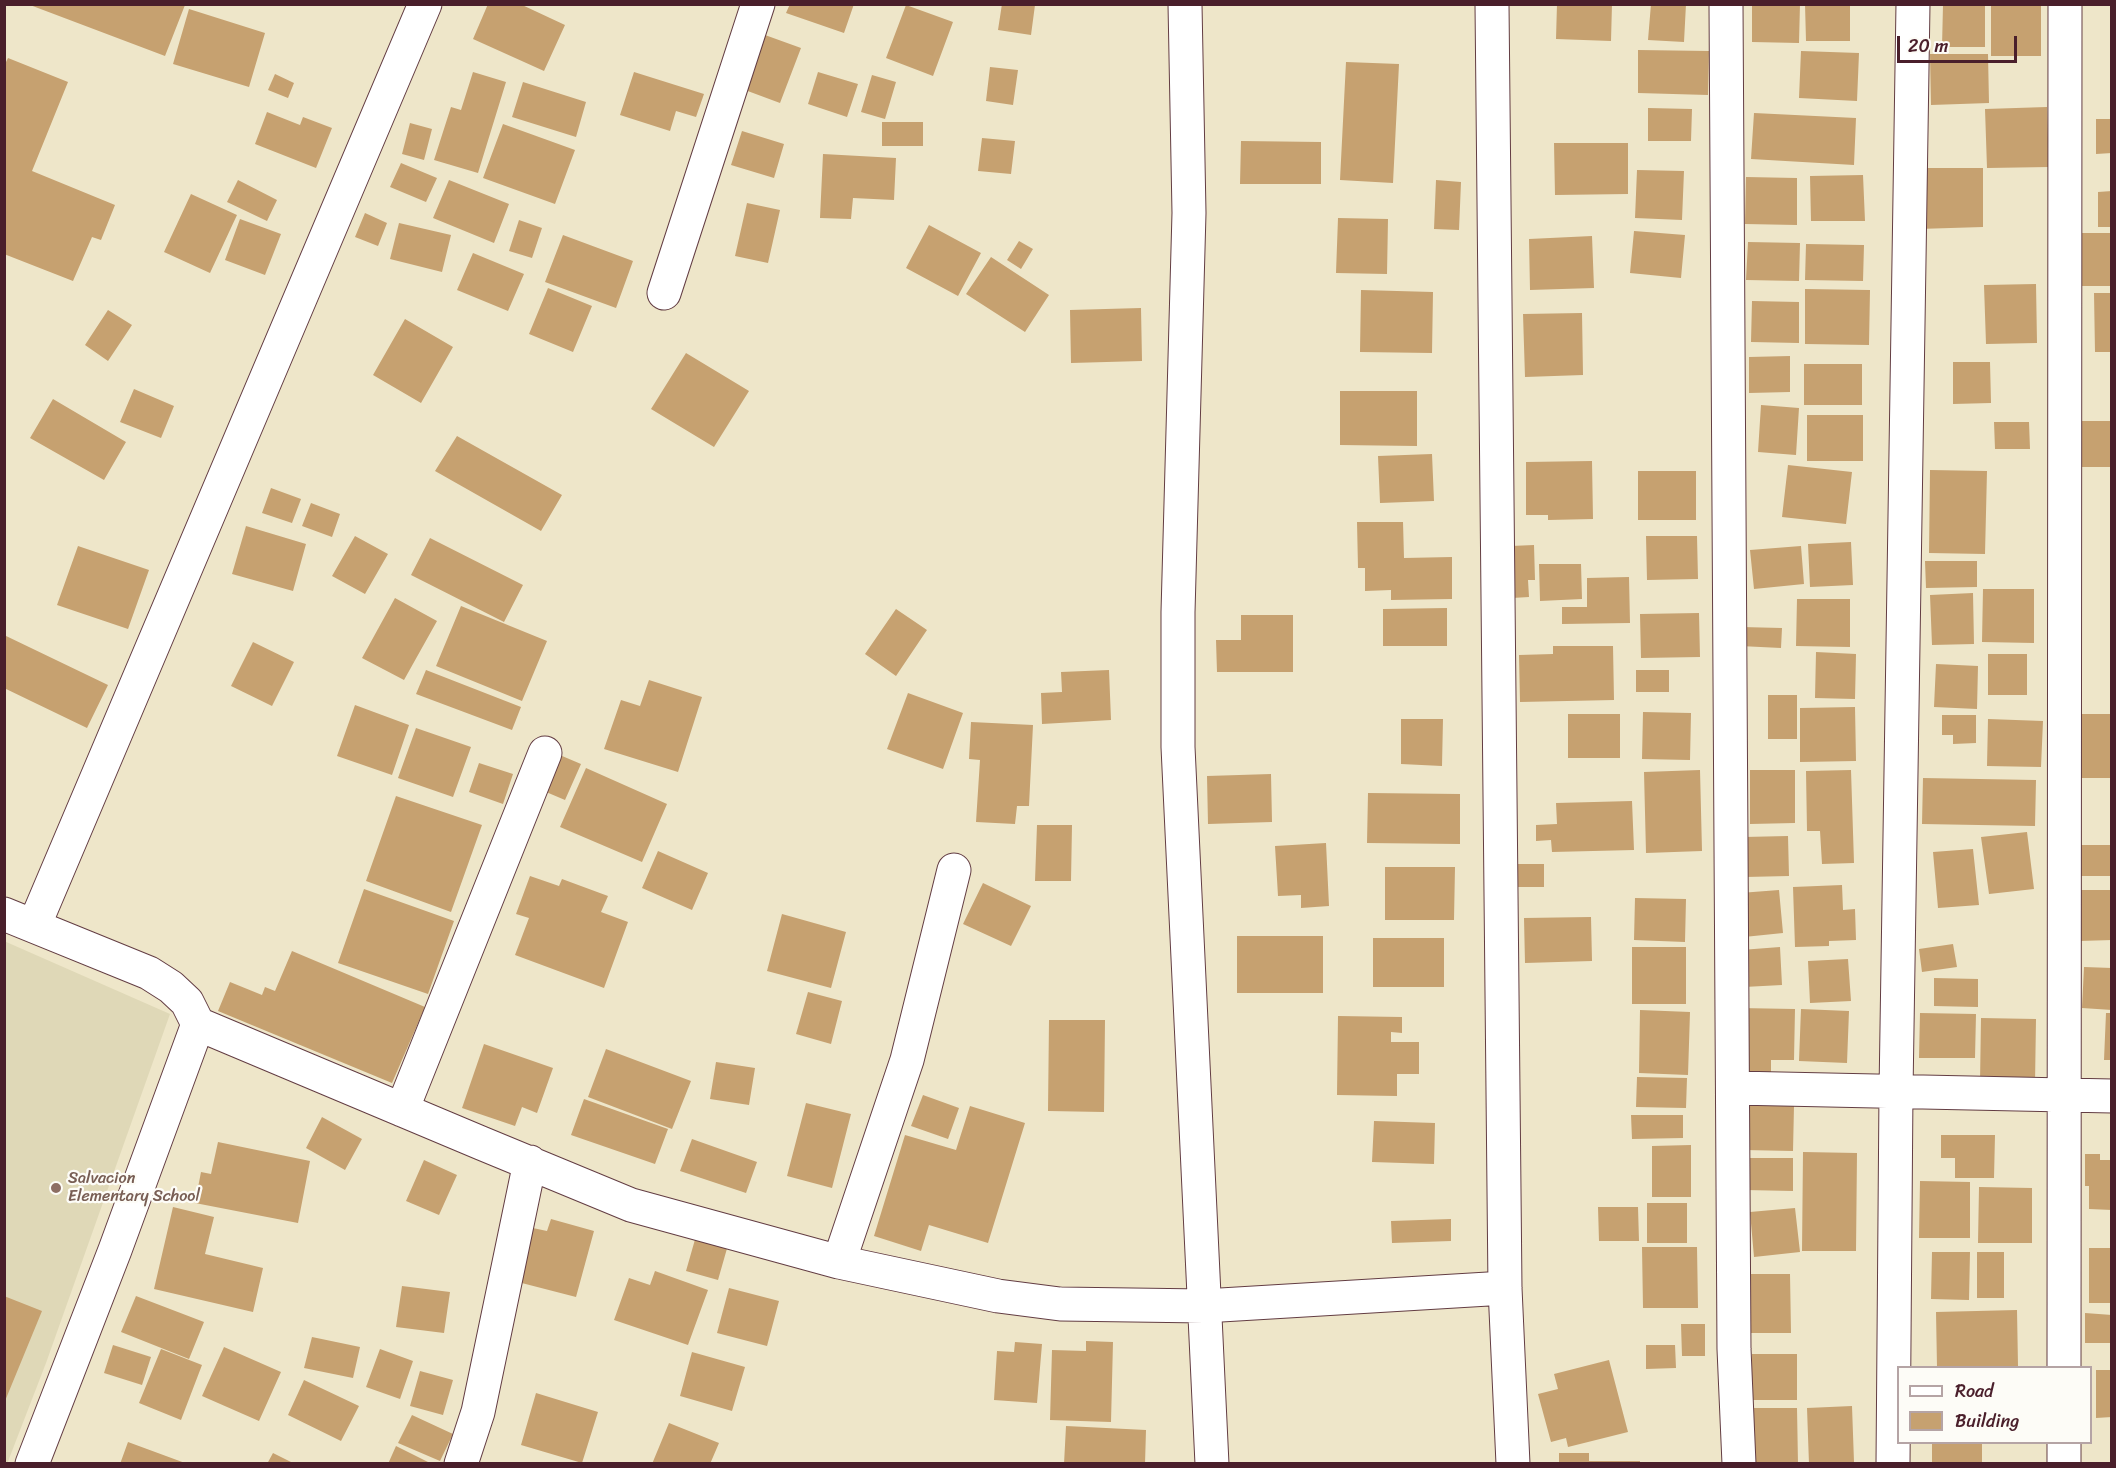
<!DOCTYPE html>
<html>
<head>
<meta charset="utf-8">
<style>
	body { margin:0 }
	#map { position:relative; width:2116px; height:1468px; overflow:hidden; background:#eee6c9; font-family:Sriracha,sans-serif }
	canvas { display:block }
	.frame { position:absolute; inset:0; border:6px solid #4a1f2b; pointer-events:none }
	.legend { position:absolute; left:1897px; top:1366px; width:195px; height:78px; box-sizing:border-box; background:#fdfcf7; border:2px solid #b5a4a5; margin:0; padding:8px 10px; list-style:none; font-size:18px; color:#4a1f2b }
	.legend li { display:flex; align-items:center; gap:12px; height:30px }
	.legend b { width:30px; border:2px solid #b5a4a5 }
	.scale { position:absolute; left:1897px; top:36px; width:120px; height:27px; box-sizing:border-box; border:3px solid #4a1f2b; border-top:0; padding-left:8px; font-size:18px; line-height:21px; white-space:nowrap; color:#4a1f2b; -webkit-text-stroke:4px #fdfcf7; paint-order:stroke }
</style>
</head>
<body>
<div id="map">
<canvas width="2116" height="1468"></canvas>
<div class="frame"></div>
<ul class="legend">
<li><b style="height:8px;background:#fff"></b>Road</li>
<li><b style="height:16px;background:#c6a170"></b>Building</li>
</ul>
<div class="scale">20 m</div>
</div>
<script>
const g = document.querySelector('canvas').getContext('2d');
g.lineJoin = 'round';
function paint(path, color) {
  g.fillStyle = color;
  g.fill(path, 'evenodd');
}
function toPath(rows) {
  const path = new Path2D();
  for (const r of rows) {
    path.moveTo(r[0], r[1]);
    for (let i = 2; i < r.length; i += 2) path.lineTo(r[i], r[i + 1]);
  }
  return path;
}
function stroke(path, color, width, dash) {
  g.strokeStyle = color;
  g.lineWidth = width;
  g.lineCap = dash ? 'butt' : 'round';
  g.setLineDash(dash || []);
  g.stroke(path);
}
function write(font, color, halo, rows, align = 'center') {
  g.font = font + ' Sriracha,sans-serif';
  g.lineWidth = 4.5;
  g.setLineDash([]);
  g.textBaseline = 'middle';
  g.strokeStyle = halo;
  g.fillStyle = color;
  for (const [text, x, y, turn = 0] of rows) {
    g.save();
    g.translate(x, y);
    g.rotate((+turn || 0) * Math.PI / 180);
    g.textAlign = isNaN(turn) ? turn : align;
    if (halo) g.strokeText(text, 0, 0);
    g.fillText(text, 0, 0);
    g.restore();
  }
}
paint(toPath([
	[4,941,170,1014,46,1363,7,1464,4,1463]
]), '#dfd8b7');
paint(toPath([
	[488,4,520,4,565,25,544,71,473,39],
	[790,4,854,4,844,33,786,13],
	[1002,4,1035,5,1031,35,998,30],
	[1557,4,1612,4,1611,41,1556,39],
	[1651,4,1686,4,1684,42,1648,40],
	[1752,4,1800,4,1799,43,1752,42],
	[1805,4,1850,4,1850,41,1806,41],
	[1991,4,2041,4,2041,56,1991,56],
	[30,5,185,5,165,56],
	[906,5,953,22,933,76,886,58],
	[1943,5,1985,5,1985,47,1942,47],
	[189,9,265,33,249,87,173,64],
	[765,35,801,48,780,103,745,90],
	[1638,50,1709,51,1708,95,1638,93],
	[1801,51,1859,53,1857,101,1799,98],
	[1930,54,1988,54,1989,103,1931,105],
	[8,58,68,82,32,171,115,205,101,240,92,237,73,281,4,254,4,66],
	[1346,62,1399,64,1393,183,1340,180],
	[990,67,1018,70,1013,105,986,101],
	[473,72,506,82,478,173,434,160,451,107,461,110],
	[634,72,704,94,696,117,676,111,670,131,620,115],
	[818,72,858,84,847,117,808,104],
	[275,74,294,83,288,98,268,90],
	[872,75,896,82,885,119,861,112],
	[523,82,586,102,576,137,512,117],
	[2047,107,2049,167,1987,168,1985,109],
	[1648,108,1692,109,1691,141,1648,141],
	[267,112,300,125,303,117,332,128,316,168,255,144],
	[1754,113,1856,118,1854,165,1751,159],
	[2096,119,2112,119,2112,153,2096,154],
	[882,122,923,122,923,146,882,146],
	[410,123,432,129,424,160,402,154],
	[503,124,575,150,555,204,483,178],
	[742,131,784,144,774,178,731,165],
	[982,138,1015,141,1011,174,978,171],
	[1241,141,1321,142,1321,184,1240,184],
	[1554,143,1628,143,1628,194,1555,195],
	[823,154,896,158,894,200,853,198,851,219,820,218],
	[401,163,437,178,426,202,390,187],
	[1924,168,1983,168,1983,227,1918,229],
	[1637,170,1684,171,1682,220,1635,218],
	[1863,175,1865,221,1811,221,1810,176],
	[1746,177,1797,178,1797,225,1745,224],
	[238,180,277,200,267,221,227,202],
	[449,180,509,204,494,243,433,218],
	[1436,180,1461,182,1459,230,1434,229],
	[2112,191,2112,227,2098,227,2098,192],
	[191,194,237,215,210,273,164,252],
	[747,203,780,210,768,263,735,256],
	[365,213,387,223,378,246,355,237],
	[1338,218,1388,219,1387,274,1336,273],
	[240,219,281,234,265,275,225,260],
	[519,220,542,228,532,258,509,251],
	[399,223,451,235,442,272,390,259],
	[929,225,981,253,958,296,906,268],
	[1634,231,1685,235,1681,278,1630,273],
	[2081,233,2112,233,2112,286,2081,286],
	[563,235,633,261,616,308,545,282],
	[1592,236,1594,288,1530,290,1529,239],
	[1019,241,1033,249,1021,269,1007,260],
	[1748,242,1800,243,1799,281,1746,280],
	[1806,244,1864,245,1863,281,1805,280],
	[473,253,524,274,508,311,457,290],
	[991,257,1049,295,1025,332,966,294],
	[2036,284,2037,343,1986,344,1984,285],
	[548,288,592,306,573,352,529,334],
	[1805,289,1870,290,1869,345,1805,344],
	[1361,290,1433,292,1432,353,1360,352],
	[2094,293,2112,293,2112,352,2095,352],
	[1752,301,1799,302,1799,343,1751,342],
	[1141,308,1142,361,1071,363,1070,310],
	[108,310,132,325,108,361,85,345],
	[1582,313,1583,375,1525,377,1523,314],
	[405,319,453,347,421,403,373,375],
	[686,353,749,391,714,447,651,409],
	[1790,356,1790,392,1749,393,1749,357],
	[1953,362,1990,362,1991,403,1953,404],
	[1804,364,1862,364,1862,405,1804,405],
	[134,389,174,406,161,438,120,422],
	[1340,391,1417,391,1417,446,1340,445],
	[53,399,126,442,104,480,30,438],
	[1761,405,1799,408,1796,455,1758,452],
	[1807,415,1863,415,1863,461,1807,461],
	[2081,421,2112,421,2112,467,2081,467],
	[1994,422,2029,422,2030,449,1995,449],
	[457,436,562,495,541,531,435,471],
	[1432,454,1434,501,1380,503,1378,456],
	[1592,461,1593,519,1548,520,1548,515,1526,515,1526,462],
	[1788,465,1852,472,1846,524,1782,517],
	[1930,470,1987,471,1985,554,1929,553],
	[1638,471,1696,471,1696,520,1638,520],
	[271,488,301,499,292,523,262,513],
	[311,503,340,514,332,537,302,526],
	[1357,522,1403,522,1404,558,1452,557,1452,599,1391,600,1391,590,1365,591,1365,568,1358,568],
	[246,526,306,544,293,591,232,574],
	[355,536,388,554,365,594,332,576],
	[1646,536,1697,536,1698,579,1647,580],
	[430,538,523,585,504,622,411,575],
	[1851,542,1853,585,1810,587,1808,544],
	[1534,545,1535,580,1528,580,1529,597,1512,598,1511,546],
	[78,546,149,570,128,629,57,605],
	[1801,546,1804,584,1754,589,1750,550],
	[1925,561,1977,561,1977,587,1926,588],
	[1539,564,1581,564,1582,599,1540,601],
	[1629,577,1630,623,1562,624,1562,607,1587,607,1587,578],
	[1983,589,2034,589,2034,643,1982,642],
	[1973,593,1974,644,1932,645,1930,595],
	[395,598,437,621,404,680,362,658],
	[1797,599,1850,599,1850,647,1796,646],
	[461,606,547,641,522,701,436,666],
	[1447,608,1447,646,1383,646,1383,609],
	[896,609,927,630,896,676,865,654],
	[1699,613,1700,657,1641,658,1640,614],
	[1241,615,1293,615,1293,672,1217,672,1216,640,1241,640],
	[1741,627,1782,628,1781,648,1740,646],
	[4,635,108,685,87,728,4,688],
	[253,642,294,662,272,706,231,686],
	[1553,646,1613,646,1614,700,1520,702,1519,655,1553,654],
	[1816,652,1856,654,1855,699,1815,698],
	[1988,654,2027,654,2027,695,1988,695],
	[1936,664,1978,666,1977,709,1934,707],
	[426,670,521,707,512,730,416,694],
	[1109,670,1111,720,1042,724,1041,693,1062,692,1061,672],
	[1636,670,1669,670,1669,692,1636,692],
	[649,680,702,697,678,772,604,749,621,700,640,706],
	[908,693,963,713,943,769,887,749],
	[1768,695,1797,695,1797,739,1768,739],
	[355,705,409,725,392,775,337,756],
	[1855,707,1856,761,1800,762,1800,708],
	[1643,712,1691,713,1690,760,1642,759],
	[1568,714,1620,714,1620,758,1568,758],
	[2080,714,2112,714,2112,778,2080,778],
	[1942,715,1976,715,1976,743,1953,744,1953,735,1942,735],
	[1401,719,1443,719,1442,766,1401,764],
	[1988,719,2043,721,2041,767,1987,766],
	[971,722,1033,725,1029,806,1017,806,1015,824,976,822,980,760,969,759],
	[416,728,471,747,453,797,398,778],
	[555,753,581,764,565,800,539,789],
	[479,763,513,774,503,804,469,792],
	[586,768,667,804,642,862,560,827],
	[1700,770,1702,851,1646,853,1644,772],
	[1750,770,1795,770,1795,823,1750,824],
	[1851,770,1854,863,1822,864,1820,831,1807,831,1806,771],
	[1271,774,1272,822,1208,824,1207,776],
	[1923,778,2036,780,2035,826,1922,824],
	[1368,793,1460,794,1460,844,1367,843],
	[396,796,482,825,451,912,366,881],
	[1632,801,1634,850,1552,852,1551,840,1536,841,1536,825,1557,824,1556,803],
	[1037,825,1072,825,1071,881,1035,881],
	[2027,832,2034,889,1989,894,1981,837],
	[1788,836,1789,876,1745,877,1744,837],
	[1326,843,1329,906,1301,908,1301,895,1278,896,1275,846],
	[2081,845,2112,845,2112,876,2081,876],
	[1973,849,1979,905,1938,908,1933,852],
	[658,851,708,873,692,910,642,888],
	[1513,864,1544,864,1544,887,1514,887],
	[1385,867,1455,867,1454,920,1385,920],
	[530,876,559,886,562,879,608,896,601,912,628,922,604,988,515,955,529,918,516,914],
	[983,883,1031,906,1011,946,963,924],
	[1842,885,1843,910,1855,909,1856,940,1829,941,1829,946,1795,947,1793,887],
	[364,889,454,921,428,994,338,963],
	[1779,890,1783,933,1744,937,1740,893],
	[2078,890,2112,890,2112,940,2079,941],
	[1635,898,1686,899,1685,942,1634,940],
	[782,914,846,932,831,988,767,971],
	[1591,917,1592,961,1525,963,1524,918],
	[1237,936,1323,936,1323,993,1237,993],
	[1373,938,1444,938,1444,987,1373,987],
	[1953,944,1957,967,1922,972,1919,949],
	[1632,947,1686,947,1686,1004,1632,1004],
	[1780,947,1782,985,1744,987,1741,950],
	[292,951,425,1007,392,1083,218,1011,230,982,262,995,265,987,275,991],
	[1848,959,1851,1001,1810,1003,1808,961],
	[2084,967,2112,968,2112,1010,2082,1008],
	[1934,978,1978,979,1978,1007,1934,1006],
	[808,992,842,1001,831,1044,796,1034],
	[1739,1008,1795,1009,1794,1060,1771,1060,1771,1079,1738,1078],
	[1801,1009,1849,1011,1847,1063,1799,1061],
	[1640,1010,1690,1012,1688,1075,1639,1073],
	[1920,1013,1976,1014,1975,1058,1919,1058],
	[2106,1013,2112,1013,2112,1060,2104,1060],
	[1338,1016,1402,1017,1402,1033,1391,1032,1391,1042,1419,1042,1419,1074,1397,1074,1397,1096,1337,1095],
	[1981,1018,2036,1019,2035,1084,1980,1083],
	[1049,1020,1105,1020,1104,1112,1048,1111],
	[484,1044,553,1068,537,1113,522,1107,515,1126,462,1108],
	[606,1049,691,1081,672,1129,588,1097],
	[716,1062,755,1068,749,1105,710,1099],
	[1637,1077,1687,1078,1686,1108,1636,1107],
	[923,1095,959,1108,948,1139,911,1126],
	[584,1099,668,1129,655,1164,571,1135],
	[806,1103,851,1114,832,1188,787,1176],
	[1745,1105,1794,1106,1793,1151,1744,1150],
	[970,1106,1025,1123,988,1243,929,1225,921,1251,874,1236,905,1135,956,1150],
	[1631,1115,1683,1115,1683,1138,1632,1139],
	[322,1117,362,1139,345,1170,306,1148],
	[1374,1121,1435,1123,1434,1164,1372,1162],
	[1941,1135,1995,1135,1994,1178,1955,1178,1955,1158,1941,1158],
	[692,1139,757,1162,746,1193,680,1171],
	[218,1142,310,1161,298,1223,195,1203,201,1172,211,1174],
	[1691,1145,1691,1197,1652,1197,1652,1146],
	[1803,1152,1857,1153,1856,1251,1802,1251],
	[2085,1154,2100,1154,2100,1160,2112,1160,2112,1210,2089,1209,2089,1186,2085,1186],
	[1746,1158,1793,1158,1793,1191,1745,1190],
	[424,1160,457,1175,439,1215,406,1201],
	[1920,1181,1970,1182,1970,1238,1919,1238],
	[1979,1187,2032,1188,2032,1243,1978,1243],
	[1647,1203,1687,1203,1687,1243,1647,1243],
	[173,1207,214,1217,205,1254,263,1268,253,1312,154,1289],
	[1598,1207,1638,1207,1639,1241,1599,1241],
	[1795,1208,1800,1252,1754,1257,1750,1212],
	[551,1219,594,1231,576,1297,514,1281,528,1227,547,1231],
	[1451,1219,1451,1241,1392,1243,1391,1221],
	[696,1236,728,1245,718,1280,686,1271],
	[1642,1247,1697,1247,1698,1308,1643,1308],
	[2089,1248,2112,1248,2112,1303,2089,1303],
	[1932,1252,1970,1252,1969,1300,1931,1299],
	[1977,1252,2004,1252,2004,1298,1977,1298],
	[655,1271,708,1290,688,1345,614,1320,629,1278,650,1285],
	[1746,1274,1790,1274,1791,1333,1747,1333],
	[402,1286,450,1292,444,1333,396,1327],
	[729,1288,779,1301,767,1346,717,1333],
	[4,1296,42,1311,5,1401,4,1401],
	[136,1296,204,1322,189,1359,121,1332],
	[2017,1310,2018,1366,1937,1367,1936,1312],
	[2085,1313,2112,1315,2112,1343,2085,1343],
	[1681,1324,1705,1324,1705,1356,1682,1356],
	[312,1337,360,1347,353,1378,304,1368],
	[1086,1341,1113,1342,1111,1422,1050,1420,1052,1350,1086,1351],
	[1015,1342,1042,1344,1037,1403,994,1400,997,1351,1014,1352],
	[113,1345,151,1357,142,1385,104,1373],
	[1646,1345,1675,1345,1676,1368,1646,1369],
	[224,1347,281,1372,259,1421,202,1396],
	[161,1349,202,1365,181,1420,139,1403],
	[380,1349,413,1361,400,1399,366,1387],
	[692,1352,745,1367,732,1411,680,1396],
	[1752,1354,1797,1354,1797,1400,1752,1400],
	[1609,1360,1628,1432,1568,1447,1566,1438,1551,1442,1538,1394,1558,1389,1554,1374],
	[2096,1370,2112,1370,2112,1417,2096,1418],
	[420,1371,453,1380,443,1415,410,1406],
	[304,1380,359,1406,341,1441,288,1415],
	[536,1393,598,1412,582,1463,521,1445],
	[1852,1406,1854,1462,1809,1464,1807,1408],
	[1749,1408,1797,1408,1798,1464,1750,1464],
	[412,1415,453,1434,440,1461,398,1443],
	[669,1423,719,1443,710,1464,652,1464],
	[1066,1426,1146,1430,1145,1464,1064,1464],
	[128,1442,185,1463,185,1464,120,1464],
	[1932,1442,1982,1442,1982,1463,1932,1463],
	[396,1446,432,1464,388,1464],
	[273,1453,295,1464,267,1464],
	[1559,1453,1589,1453,1589,1461,1640,1461,1640,1464,1559,1464]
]), '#c6a170');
const minor = toPath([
	[1185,4,1189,213,1178,612,1178,747,1212,1464],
	[1492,4,1505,1288,1513,1464],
	[1726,4,1734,1349,1739,1464],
	[664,293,758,4],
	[4,914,149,973,171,987,187,1002,198,1024,481,1143,631,1205,839,1262,998,1296,1060,1304,1204,1306,1505,1288],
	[34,926,425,4],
	[1734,1088,2112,1096],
	[402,1110,545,753],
	[839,1262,907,1060,954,870],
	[2064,1368,2065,4],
	[2064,1442,2064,1464],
	[32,1464,115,1250,198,1024],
	[461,1464,478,1412,530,1162],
	[1893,1464,1896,1091,1913,4]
]);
stroke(minor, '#633d43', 35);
stroke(minor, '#fff', 33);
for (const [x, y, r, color] of [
	[56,1188,6,"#8d6e63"]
]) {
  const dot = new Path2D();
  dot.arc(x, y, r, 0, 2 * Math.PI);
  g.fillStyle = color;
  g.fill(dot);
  stroke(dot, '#fdfcf7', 2);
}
write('16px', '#785e54', '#fdfcf7', [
	["Salvacion",68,1179],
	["Elementary School",68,1197]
], 'left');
</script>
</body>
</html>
